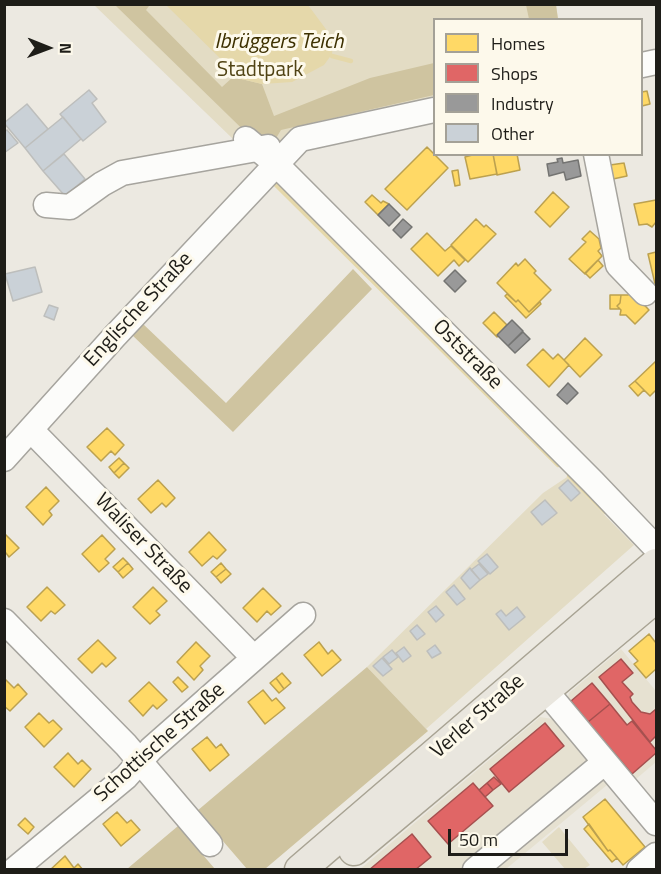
<!DOCTYPE html>
<html>
<head>
<meta charset="utf-8">
<style>
	body { margin:0 }
	#map { position:relative; width:661px; height:874px; overflow:hidden; background:#ece9e1; font-family:"Titillium Web",sans-serif }
	canvas { display:block }
	.frame { position:absolute; inset:0; border:6px solid #1e1d18; pointer-events:none }
	.legend { position:absolute; left:433px; top:18px; width:210px; height:138px; box-sizing:border-box; background:#fdf9eb; border:2px solid #a4a197; margin:0; padding:8px 10px; list-style:none; font-size:18px; color:#1e1d18 }
	.legend li { display:flex; align-items:center; gap:12px; height:30px }
	.legend b { width:30px; border:2px solid #a4a197 }
	.north { position:absolute; left:18px; top:18px; width:60px; height:60px; -webkit-text-stroke:4px #fdf9eb; paint-order:stroke; rotate:91deg; font-size:16px; font-weight:700; line-height:24px; text-align:center; color:#1e1d18 }
	.north::after { content:''; display:block; margin:auto; width:21px; height:27px; background:#1e1d18; clip-path:polygon(50% 0,100% 100%,50% 72%,0 100%) }
	.scale { position:absolute; left:448px; top:829px; width:120px; height:27px; box-sizing:border-box; border:3px solid #1e1d18; border-top:0; padding-left:8px; font-size:18px; line-height:21px; white-space:nowrap; color:#1e1d18; -webkit-text-stroke:4px #fdf9eb; paint-order:stroke }
</style>
</head>
<body>
<div id="map">
<canvas width="661" height="874"></canvas>
<div class="frame"></div>
<ul class="legend">
<li><b style="height:16px;background:#ffd966"></b>Homes</li>
<li><b style="height:16px;background:#e06666"></b>Shops</li>
<li><b style="height:16px;background:#999"></b>Industry</li>
<li><b style="height:16px;background:#cad1d7"></b>Other</li>
</ul>
<div class="north">N</div>
<div class="scale">50 m</div>
</div>
<script>
const g = document.querySelector('canvas').getContext('2d');
g.lineJoin = 'round';
function paint(path, color) {
  g.fillStyle = color;
  g.fill(path, 'evenodd');
}
function toPath(rows) {
  const path = new Path2D();
  for (const r of rows) {
    path.moveTo(r[0], r[1]);
    for (let i = 2; i < r.length; i += 2) path.lineTo(r[i], r[i + 1]);
  }
  return path;
}
function stroke(path, color, width, dash) {
  g.strokeStyle = color;
  g.lineWidth = width;
  g.lineCap = dash ? 'butt' : 'round';
  g.setLineDash(dash || []);
  g.stroke(path);
}
function write(font, color, halo, rows, align = 'center') {
  g.font = font + ' "Titillium Web",sans-serif';
  g.lineWidth = 6;
  g.setLineDash([]);
  g.textBaseline = 'middle';
  g.strokeStyle = halo;
  g.fillStyle = color;
  for (const [text, x, y, turn = 0] of rows) {
    g.save();
    g.translate(x, y);
    g.rotate((+turn || 0) * Math.PI / 180);
    g.textAlign = isNaN(turn) ? turn : align;
    if (halo) g.strokeText(text, 0, 0);
    g.fillText(text, 0, 0);
    g.restore();
  }
}
paint(toPath([
	[621,649,656,691,656,762,636,779,569,702,568,697,569,693],
	[540,717,553,719,607,785,506,869,359,870]
]), '#e6e1d1');
paint(toPath([
	[556,4,558,19,434,20,434,101,289,132,260,165,94,5],
	[567,477,634,545,426,729,367,667,543,493],
	[559,827,590,865,584,869,565,869,542,842]
]), '#e3dcc4');
paint(toPath([
	[115,5,147,5,149,6,146,10,222,87,233,77,262,84,274,116,370,78,434,63,434,95,281,130,267,153],
	[526,5,556,5,558,19,529,19],
	[353,269,372,289,233,432,131,334,142,323,226,403],
	[367,667,428,731,265,869,247,869,197,811],
	[178,826,215,869,127,869]
]), '#cfc4a0');
paint(toPath([
	[166,5,308,5,331,36,333,43,332,54,324,65,292,82,262,84,233,77,233,71]
]), '#e5d8aa');
const homes = toPath([
	[647,91,650,104,642,106,642,92,647,91],
	[427,147,448,168,407,210,385,189,427,147],
	[476,154,493,154,497,174,470,179,465,157,476,154],
	[493,154,517,154,520,170,497,175,493,154],
	[624,163,627,176,613,179,610,165,624,163],
	[458,170,460,185,455,186,452,171,458,170],
	[553,192,569,207,550,227,535,212,553,192],
	[372,195,381,203,383,201,389,204,378,215,365,202,372,195],
	[656,200,656,222,652,227,647,224,639,225,634,204,656,200],
	[476,219,484,227,486,225,496,234,468,262,451,245,476,219],
	[590,231,599,239,601,248,598,251,602,256,585,274,569,259,586,242,582,239,590,231],
	[427,233,445,251,451,246,465,260,459,266,454,260,438,276,411,249,427,233],
	[656,252,656,288,648,254,656,252],
	[525,259,536,271,534,273,551,290,529,312,518,300,516,302,497,283,516,263,518,266,525,259],
	[598,260,603,266,590,278,585,273,598,260],
	[632,292,649,310,635,324,626,315,620,315,621,310,617,306,620,303,621,295,628,295,632,292],
	[507,294,516,302,518,300,529,312,540,302,541,304,526,318,505,296,507,294],
	[610,295,621,295,620,303,617,306,620,309,610,309,610,295],
	[494,312,507,325,497,337,483,323,494,312],
	[585,338,602,355,580,377,564,360,585,338],
	[543,349,553,359,558,354,569,365,549,387,527,365,543,349],
	[656,361,656,390,650,396,635,381,656,361],
	[635,381,644,390,638,396,629,386,635,381],
	[107,428,124,445,115,455,111,451,101,461,87,447,107,428],
	[119,458,124,463,114,473,109,467,119,458],
	[124,463,129,468,119,478,114,473,124,463],
	[158,480,175,498,166,507,162,503,151,513,138,499,158,480],
	[46,487,59,501,49,511,52,515,43,525,26,507,46,487],
	[209,532,226,550,217,559,213,556,202,566,189,552,209,532],
	[4,533,19,548,9,557,6,553,4,554,4,533],
	[102,535,115,549,105,559,109,563,99,572,82,554,102,535],
	[123,558,128,563,118,572,113,567,123,558],
	[128,563,133,569,123,578,118,572,128,563],
	[221,563,226,569,216,577,211,572,221,563],
	[226,569,231,574,221,583,216,577,226,569],
	[47,587,65,605,55,614,51,611,41,621,27,607,47,587],
	[153,587,167,601,156,611,160,615,150,624,133,607,153,587],
	[263,588,281,606,271,615,267,611,257,622,243,608,263,588],
	[649,634,656,643,656,669,646,678,634,664,638,661,629,651,649,634],
	[98,640,116,658,106,667,102,663,92,673,78,659,98,640],
	[196,642,210,656,200,666,203,670,194,680,177,662,196,642],
	[319,642,328,654,332,650,341,660,322,676,304,655,319,642],
	[282,673,291,683,284,689,276,678,282,673],
	[178,677,188,687,182,692,173,682,178,677],
	[4,678,14,688,18,684,27,694,10,711,4,706,4,678],
	[276,678,284,689,279,693,270,683,276,678],
	[149,682,167,700,157,709,153,705,143,716,129,701,149,682],
	[263,690,272,701,276,698,285,708,265,724,248,702,263,690],
	[39,713,49,723,53,720,62,729,44,747,25,727,39,713],
	[207,737,216,748,221,744,229,755,210,771,192,749,207,737],
	[68,753,78,764,82,760,91,769,74,787,54,767,68,753],
	[605,799,645,847,623,865,610,850,608,851,583,817,605,799],
	[117,812,127,823,131,820,140,830,121,846,103,824,117,812],
	[25,818,34,827,28,834,18,825,25,818],
	[589,824,608,851,610,850,617,858,612,862,584,829,589,824],
	[65,856,74,868,78,864,83,870,50,870,65,856]
]);
paint(homes, '#ffd966');
stroke(homes, '#bca14f', 1.5);
const shops = toPath([
	[621,659,633,673,622,682,633,694,630,697,632,702,641,712,650,714,656,709,656,736,650,742,599,677,621,659],
	[592,683,610,704,588,722,571,701,592,683],
	[610,704,627,725,632,721,656,750,656,753,632,774,588,722,610,704],
	[545,723,564,746,509,792,490,769,545,723],
	[494,777,501,784,493,790,487,783,494,777],
	[473,783,493,806,448,844,428,821,473,783],
	[487,783,493,790,485,797,479,790,487,783],
	[412,834,431,857,415,870,369,870,412,834]
]);
paint(shops, '#e06666');
stroke(shops, '#a6504f', 1.5);
const industry = toPath([
	[562,158,563,163,578,160,581,176,566,180,564,172,549,176,547,164,558,162,557,159,562,158],
	[389,204,400,215,389,226,378,215,389,204],
	[403,219,412,227,401,238,393,230,403,219],
	[455,270,466,281,455,292,444,281,455,270],
	[512,320,523,331,508,346,497,335,512,320],
	[523,332,530,339,515,353,508,346,523,332],
	[568,383,578,393,567,404,557,395,568,383]
]);
paint(industry, '#999');
stroke(industry, '#747472', 1.5);
stroke(toPath([
	[332,56,351,61],
	[274,183,558,465],
	[569,476,605,512]
]), '#e5d8aa', 4.5);
const building = toPath([
	[89,90,97,99,92,103,106,122,83,141,60,114,89,90],
	[27,104,48,129,25,148,4,123,27,104],
	[63,117,81,139,43,171,25,148,63,117],
	[7,130,18,143,4,153,4,132,7,130],
	[64,154,85,179,65,196,43,171,64,154],
	[35,267,42,292,13,301,5,274,35,267],
	[49,305,58,308,54,320,44,316,49,305],
	[568,480,580,493,571,501,559,488,568,480],
	[545,500,557,513,542,525,531,512,545,500],
	[487,554,498,567,490,574,478,561,487,554],
	[479,564,488,574,480,580,471,570,479,564],
	[470,568,480,580,470,589,461,578,470,568],
	[454,585,465,599,457,605,446,592,454,585],
	[436,606,444,615,436,622,428,612,436,606],
	[517,607,525,617,509,630,496,614,501,610,506,616,517,607],
	[417,625,425,634,417,640,410,631,417,625],
	[435,645,441,653,432,658,427,651,435,645],
	[404,647,411,656,403,662,396,653,404,647],
	[392,650,398,657,389,664,383,657,392,650],
	[382,658,392,669,383,676,373,666,382,658]
]);
paint(building, '#cad1d7');
stroke(building, '#bdbebc', 1.5);
const minor = toPath([
	[642,65,656,62],
	[246,139,275,163,593,482,656,548],
	[596,154,618,265,645,293],
	[46,205,70,207,102,184,122,173,268,147],
	[31,430,254,658],
	[4,459,114,337,300,139,434,110],
	[4,621,126,745,210,844],
	[545,690,656,823],
	[14,870,126,777,151,749,303,615],
	[475,870,605,762],
	[639,870,656,855]
]);
const major = toPath([
	[354,850,656,597],
	[300,870,656,564]
]);
stroke(minor, '#a6a49e', 27);
stroke(major, '#a8a393', 33);
stroke(minor, '#fcfcfa', 24);
stroke(major, '#e9e6de', 30);
write('21px', '#504314', '#fdf9eb', [
	["Stadtpark",260,71]
]);
write('21px', '#1e1d18', '#fdf9eb', [
	["Englische Straße",139,310,-47],
	["Oststraße",467,355,45],
	["Waliser Straße",143,544,46],
	["Verler Straße",478,717,-41],
	["Schottische Straße",160,743,-42]
]);
write('italic 22px', '#3d3000', '#fdf9eb', [
	["Ibrüggers Teich",279,43]
]);
</script>
</body>
</html>
